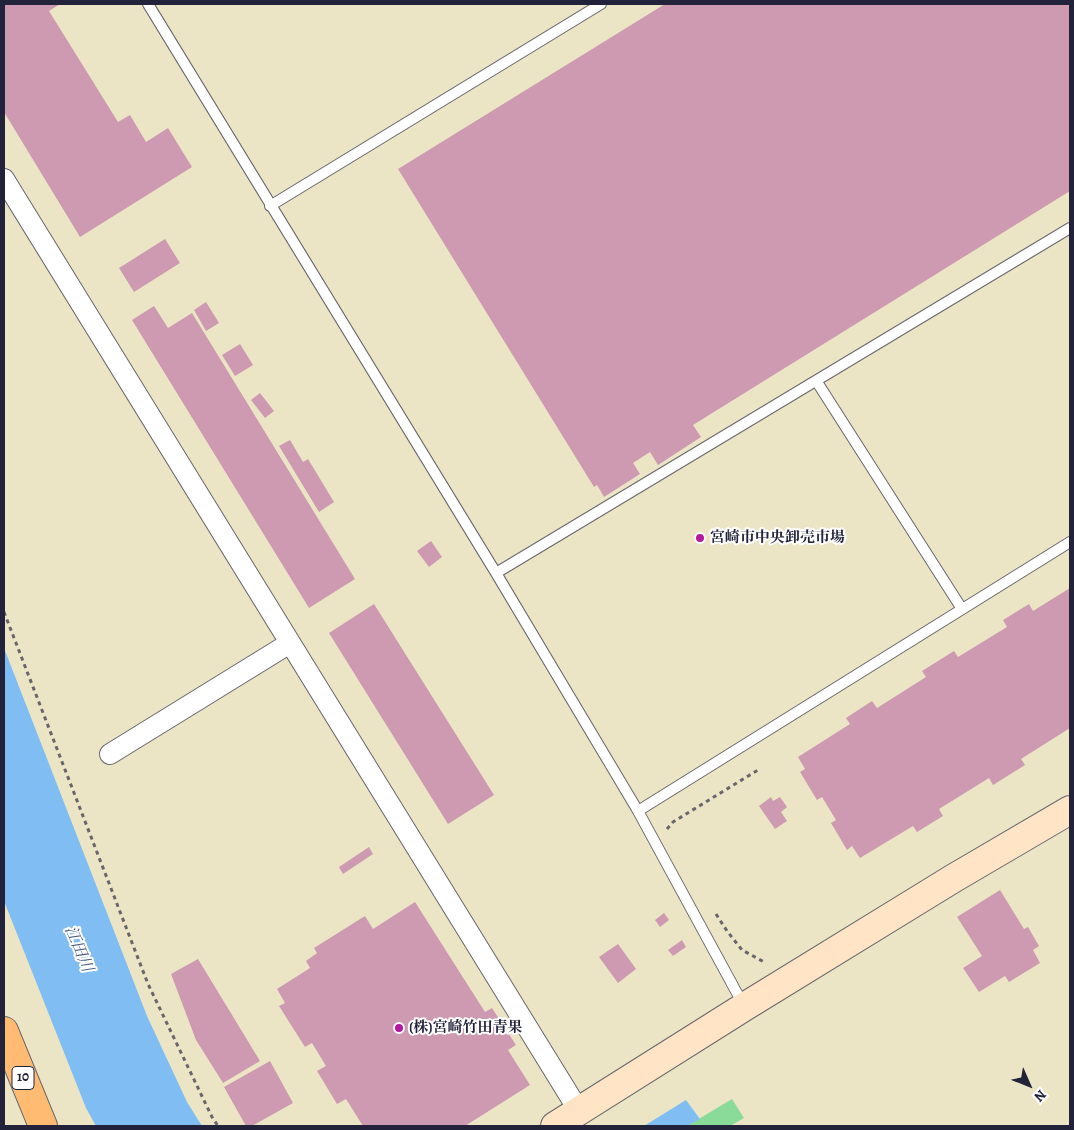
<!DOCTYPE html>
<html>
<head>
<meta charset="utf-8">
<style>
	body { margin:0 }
	#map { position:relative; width:1074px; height:1130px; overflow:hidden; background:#ebe5c6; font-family:Alegreya,serif }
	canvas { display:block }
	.frame { position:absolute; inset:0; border:5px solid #22223b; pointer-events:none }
	.north { position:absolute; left:1004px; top:1060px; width:50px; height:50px; -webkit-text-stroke:4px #fff; paint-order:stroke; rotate:134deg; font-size:14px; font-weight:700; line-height:20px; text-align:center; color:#22223b }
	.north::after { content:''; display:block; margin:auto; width:18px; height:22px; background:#22223b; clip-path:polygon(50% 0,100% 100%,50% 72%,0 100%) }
</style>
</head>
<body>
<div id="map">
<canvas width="1074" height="1130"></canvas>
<div class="frame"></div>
<div class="north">N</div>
</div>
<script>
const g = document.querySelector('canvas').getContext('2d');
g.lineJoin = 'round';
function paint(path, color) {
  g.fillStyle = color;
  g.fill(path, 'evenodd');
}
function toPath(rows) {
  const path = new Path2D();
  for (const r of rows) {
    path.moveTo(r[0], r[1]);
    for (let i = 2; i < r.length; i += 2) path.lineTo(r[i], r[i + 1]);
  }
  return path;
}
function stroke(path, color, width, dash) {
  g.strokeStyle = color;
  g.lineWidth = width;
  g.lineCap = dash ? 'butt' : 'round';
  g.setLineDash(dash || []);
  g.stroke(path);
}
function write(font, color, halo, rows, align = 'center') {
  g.font = font + ' Alegreya,"Noto Serif JP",serif';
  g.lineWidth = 4;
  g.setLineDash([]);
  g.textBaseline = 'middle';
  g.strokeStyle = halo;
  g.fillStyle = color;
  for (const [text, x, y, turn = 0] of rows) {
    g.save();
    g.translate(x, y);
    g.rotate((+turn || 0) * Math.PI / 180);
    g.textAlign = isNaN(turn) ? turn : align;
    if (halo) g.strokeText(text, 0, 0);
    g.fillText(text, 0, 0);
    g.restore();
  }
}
paint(toPath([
	[732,1099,744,1118,730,1126,687,1126]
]), '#8ada9a');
paint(toPath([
	[4,648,147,1016,187,1102,202,1126,96,1126,86,1108,4,901],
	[686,1100,700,1119,687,1126,644,1126]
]), '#7fbdf3');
paint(toPath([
	[4,4,60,4,49,11,118,122,130,115,146,142,168,128,192,167,80,237,4,112],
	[665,4,1070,4,1070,191,693,425,701,437,658,465,650,452,633,463,640,474,604,497,597,485,594,487,398,169],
	[165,239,180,263,134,292,119,268],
	[206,302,219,323,206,331,194,310],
	[154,306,168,328,192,313,355,579,309,608,132,320],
	[240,344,253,365,235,376,222,355],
	[260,393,274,411,265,418,251,400],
	[290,440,303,462,308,459,334,502,319,512,279,446],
	[431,541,442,557,429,567,417,551],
	[1070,588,1070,728,1021,759,1025,765,993,785,989,778,939,809,943,816,917,832,913,826,860,858,852,846,847,850,831,823,836,820,822,797,817,800,800,772,805,769,798,757,850,724,846,718,872,701,877,708,926,677,922,671,954,651,958,657,1007,627,1003,620,1029,604,1033,611],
	[374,604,494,795,448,824,329,633],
	[771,797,773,801,780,797,787,807,781,812,787,821,775,829,759,806],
	[369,847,373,854,343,874,339,867],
	[1000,890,1024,929,1028,927,1039,946,1033,950,1040,963,1009,982,1005,976,979,992,963,968,982,956,957,917],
	[415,902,485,1012,492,1008,516,1045,508,1050,530,1085,465,1126,363,1126,346,1099,337,1104,317,1071,326,1066,312,1043,305,1047,279,1006,285,1003,277,989,310,968,306,961,317,953,314,948,365,916,373,929],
	[664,913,669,920,660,927,655,920],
	[682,940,686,947,673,956,668,950],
	[618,944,636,969,618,983,599,957],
	[198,959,260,1061,223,1083,196,1040,171,974],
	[270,1061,293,1103,252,1126,246,1126,224,1087]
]), '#cd9ab1');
const lane = toPath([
	[148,4,496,573,638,811,744,1006],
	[270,206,601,4],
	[817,382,962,609],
	[496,573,1070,228],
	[638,811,1070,542]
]);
const street = toPath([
	[4,179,579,1111],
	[110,754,290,643]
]);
const secondary = toPath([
	[555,1126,744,1007,954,878,1070,810]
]);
const primary = toPath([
	[4,1031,43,1126]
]);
stroke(lane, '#68666c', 12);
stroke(street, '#68666c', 22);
stroke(secondary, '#68666c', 30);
stroke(primary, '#68666c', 30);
stroke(toPath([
	[4,612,148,984,212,1117,218,1126],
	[667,829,673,822,758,770],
	[716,914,727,931,742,950,766,963]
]), '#68666c', 3, [4, 4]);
stroke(lane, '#fff', 10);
stroke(street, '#fff', 20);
stroke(secondary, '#ffe4c6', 28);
stroke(primary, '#ffbb71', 28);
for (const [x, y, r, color] of [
	[700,538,5,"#b5179e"],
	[399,1028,5,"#b5179e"]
]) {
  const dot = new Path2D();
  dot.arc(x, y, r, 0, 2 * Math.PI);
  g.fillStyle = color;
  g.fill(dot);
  stroke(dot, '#fff', 2);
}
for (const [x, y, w] of [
	[23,1078,22]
]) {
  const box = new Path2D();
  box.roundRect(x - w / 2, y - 11.5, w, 23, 4);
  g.fillStyle = '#fff';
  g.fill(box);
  stroke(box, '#22223b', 1);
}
write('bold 14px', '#22223b', null, [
	["10",23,1078]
]);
write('bold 15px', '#22223b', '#fff', [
	["宮崎市中央卸売市場",710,538],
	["(株)宮崎竹田青果",409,1028]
], 'left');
write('italic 16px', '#43587b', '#fff', [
	["江田川",78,949,67]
]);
</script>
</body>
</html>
